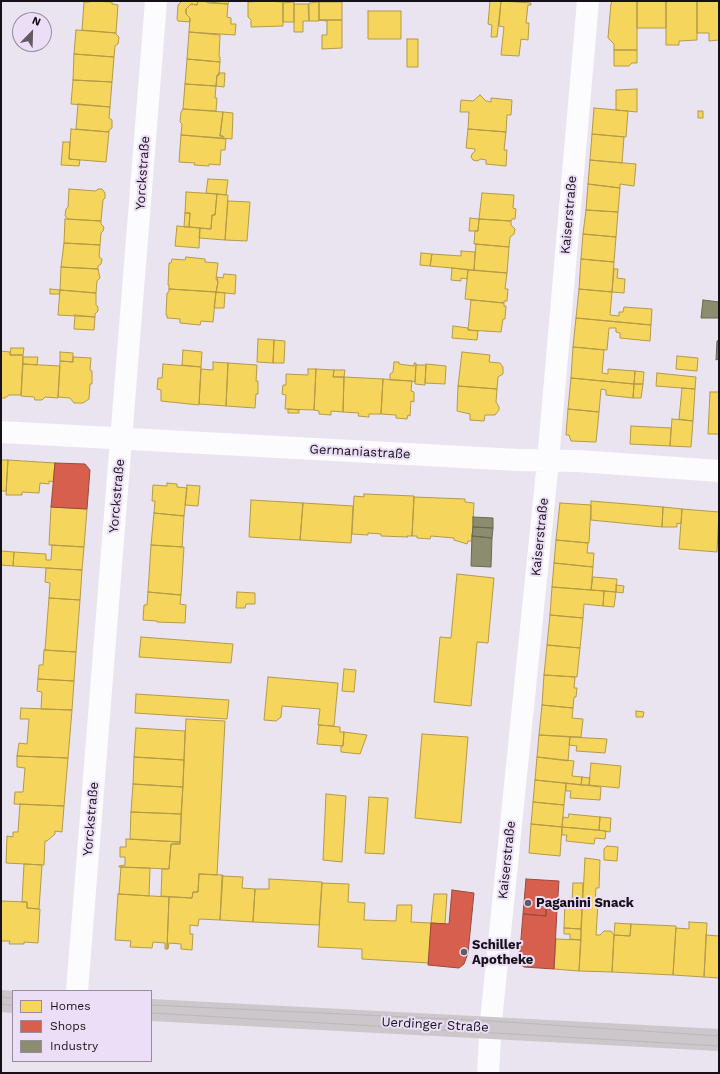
<!DOCTYPE html>
<html>
<head>
<meta charset="utf-8">
<style>
	body { margin:0 }
	#map { position:relative; width:720px; height:1074px; overflow:hidden; background:#eae4f0; font-family:"Work Sans",sans-serif }
	canvas { display:block }
	.frame { position:absolute; inset:0; border:2px solid #161119; pointer-events:none }
	.legend { position:absolute; left:12px; top:990px; width:140px; height:72px; box-sizing:border-box; background:#ebdef6; border:1px solid #968c9e; margin:0; padding:5px 7px; list-style:none; font-size:12px; color:#161119 }
	.legend li { display:flex; align-items:center; gap:8px; height:20px }
	.legend b { width:20px; border:1px solid #968c9e }
	.north { position:absolute; left:12px; top:12px; width:40px; height:40px; box-sizing:border-box; background:#ebdef6; border:1px solid #968c9e; border-radius:50%; rotate:23deg; font-size:11px; font-weight:700; line-height:16px; text-align:center; color:#161119 }
	.north::after { content:''; display:block; margin:auto; width:14px; height:18px; background:#605b64; clip-path:polygon(50% 0,100% 100%,50% 72%,0 100%) }
</style>
</head>
<body>
<div id="map">
<canvas width="720" height="1074"></canvas>
<div class="frame"></div>
<ul class="legend">
<li><b style="height:11px;background:#f6d55c"></b>Homes</li>
<li><b style="height:11px;background:#d6604d"></b>Shops</li>
<li><b style="height:11px;background:#8c8c6e"></b>Industry</li>
</ul>
<div class="north">N</div>
</div>
<script>
const g = document.querySelector('canvas').getContext('2d');
g.lineJoin = 'round';
function paint(path, color) {
  g.fillStyle = color;
  g.fill(path, 'evenodd');
}
function toPath(rows) {
  const path = new Path2D();
  for (const r of rows) {
    path.moveTo(r[0], r[1]);
    for (let i = 2; i < r.length; i += 2) path.lineTo(r[i], r[i + 1]);
  }
  return path;
}
function stroke(path, color, width, dash) {
  g.strokeStyle = color;
  g.lineWidth = width;
  g.lineCap = dash ? 'butt' : 'round';
  g.setLineDash(dash || []);
  g.stroke(path);
}
function write(font, color, halo, rows, align = 'center') {
  g.font = font + ' "Work Sans",sans-serif';
  g.lineWidth = 4;
  g.setLineDash([]);
  g.textBaseline = 'middle';
  g.strokeStyle = halo;
  g.fillStyle = color;
  for (const [text, x, y, turn = 0] of rows) {
    g.save();
    g.translate(x, y);
    g.rotate((+turn || 0) * Math.PI / 180);
    g.textAlign = isNaN(turn) ? turn : align;
    if (halo) g.strokeText(text, 0, 0);
    g.fillText(text, 0, 0);
    g.restore();
  }
}
const homes = toPath([
	[90,1,112,2,112,4,118,5,116,33,82,30,84,2,90,2,90,1],
	[182,1,198,1,197,5,191,4,186,9,186,14,190,18,190,22,178,21,177,19,178,5,182,1],
	[198,1,228,4,227,17,231,18,231,24,236,24,235,35,189,32,190,18,186,14,186,9,191,4,197,5,198,1],
	[206,1,229,1,228,4,208,3,206,1],
	[264,1,283,2,283,26,251,27,251,20,248,17,248,2,264,1],
	[490,1,501,1,497,37,491,37,492,25,488,24,490,1],
	[501,1,531,3,531,5,528,5,526,23,529,23,528,40,521,39,519,56,501,55,504,27,499,26,501,1],
	[613,1,637,1,637,50,614,50,614,44,608,38,611,3,613,1],
	[637,1,666,1,666,28,637,28,637,1],
	[666,1,697,1,697,40,679,41,679,45,666,45,666,1],
	[697,1,719,1,719,40,709,41,709,33,697,33,697,1],
	[294,2,294,22,283,22,283,3,294,2],
	[319,2,319,21,309,21,309,3,319,2],
	[342,2,342,20,319,20,319,2,342,2],
	[294,4,308,4,309,21,303,21,303,32,294,32,294,4],
	[368,11,401,11,401,39,368,39,368,11],
	[319,20,342,20,342,48,322,49,322,35,327,35,327,21,319,20],
	[76,30,116,33,116,34,119,37,118,44,115,46,114,57,74,54,76,30],
	[189,32,220,35,219,57,220,57,220,62,187,59,189,32],
	[407,39,418,39,418,67,407,67,407,39],
	[614,50,637,50,637,63,632,63,629,66,614,66,614,50],
	[74,54,114,57,112,82,73,80,74,54],
	[187,59,220,62,219,75,217,75,216,86,185,84,187,59],
	[219,73,225,73,224,87,216,86,217,75,219,75,219,73],
	[73,80,112,82,110,107,71,104,73,80],
	[185,84,216,86,215,98,217,98,216,111,183,109,185,84],
	[637,89,637,112,616,110,616,90,637,89],
	[480,95,486,101,491,102,491,98,512,100,511,115,507,115,506,132,468,129,469,112,460,112,461,100,473,101,480,95],
	[78,104,110,107,109,118,112,120,112,128,109,130,109,132,76,129,78,104],
	[594,108,628,111,626,137,592,134,594,108],
	[183,109,223,112,220,136,223,136,223,138,181,135,182,124,180,122,181,112,183,109],
	[698,111,703,111,703,118,698,118,698,111],
	[223,112,233,113,232,139,223,138,223,136,220,136,223,112],
	[71,129,109,132,106,162,69,159,71,129],
	[468,129,506,132,504,150,507,150,506,166,486,164,486,160,481,159,477,161,473,160,471,157,472,154,475,151,475,149,466,148,468,129],
	[592,134,624,137,622,163,590,160,592,134],
	[181,135,226,139,225,150,221,150,220,165,209,164,209,166,194,165,195,163,179,162,181,135],
	[63,142,70,142,69,159,80,160,79,166,61,165,63,142],
	[590,160,636,164,634,186,620,184,620,188,588,184,590,160],
	[208,179,228,180,226,195,206,193,208,179],
	[588,184,620,188,618,212,586,210,588,184],
	[69,189,96,191,98,189,102,189,105,193,105,198,103,200,101,221,68,219,65,216,66,209,68,207,69,189],
	[186,192,217,194,215,215,212,215,211,229,189,227,190,213,185,213,186,192],
	[482,193,514,195,513,208,516,209,515,219,512,219,511,221,479,219,482,193],
	[217,194,228,195,225,240,199,238,200,228,211,229,212,215,215,215,217,194],
	[228,201,250,202,247,241,225,240,228,201],
	[586,210,618,212,616,237,583,234,586,210],
	[185,213,190,213,189,227,184,227,185,213],
	[470,218,479,219,478,231,469,231,470,218],
	[65,219,101,221,101,224,104,227,103,231,101,233,100,245,64,243,65,219],
	[479,219,511,221,511,225,515,229,514,234,510,237,509,247,474,244,475,231,478,231,479,219],
	[177,226,200,228,199,248,175,246,177,226],
	[583,234,616,237,614,262,581,259,583,234],
	[64,243,100,245,99,257,102,259,101,264,98,266,98,269,61,267,64,243],
	[476,244,509,247,507,273,474,270,476,244],
	[461,251,475,252,474,270,430,266,432,254,461,256,461,251],
	[421,253,432,254,430,266,420,265,421,253],
	[186,257,205,259,205,262,218,263,216,279,218,282,216,292,169,289,169,285,168,285,169,263,171,263,172,259,185,260,186,257],
	[581,259,614,262,612,292,579,289,581,259],
	[61,267,98,269,100,278,97,281,96,293,60,290,61,267],
	[452,268,468,270,467,279,461,278,461,281,451,280,452,268],
	[614,269,618,269,617,278,625,279,624,293,612,292,614,269],
	[468,270,507,273,505,289,508,289,507,301,504,301,504,303,465,299,468,270],
	[224,274,236,275,235,294,216,292,218,282,217,277,223,278,224,274],
	[50,289,60,290,59,294,50,294,50,289],
	[169,289,216,292,213,322,201,321,200,325,180,323,180,319,167,318,167,315,166,315,167,293,169,292,169,289],
	[579,289,612,292,610,315,619,316,619,312,623,312,624,307,652,309,651,325,576,318,579,289],
	[60,290,96,293,96,305,98,307,98,311,95,314,95,317,58,315,60,290],
	[216,292,225,293,224,308,214,308,216,292],
	[471,300,504,303,504,306,506,306,505,319,503,319,501,332,468,330,471,300],
	[75,315,95,317,94,330,74,329,75,315],
	[576,318,651,325,650,341,620,338,620,333,616,332,616,328,609,328,607,350,573,347,576,318],
	[453,326,468,328,468,330,478,331,477,340,452,338,453,326],
	[258,339,274,340,273,363,257,362,258,339],
	[274,340,285,341,284,363,273,363,274,340],
	[573,347,604,350,602,373,608,374,608,369,635,371,634,384,571,378,573,347],
	[11,348,24,348,23,355,10,355,11,348],
	[183,350,202,352,201,367,182,365,183,350],
	[1,351,10,352,10,355,23,355,21,395,9,395,5,398,1,398,1,351],
	[60,352,73,353,73,362,60,361,60,352],
	[462,352,490,355,489,362,500,363,503,367,503,374,498,377,497,389,458,386,462,352],
	[677,356,698,358,697,371,676,369,677,356],
	[23,357,38,357,37,365,23,364,23,357],
	[73,357,91,358,90,370,92,371,92,384,90,384,89,399,83,403,74,403,70,398,58,397,60,361,73,362,73,357],
	[213,362,228,363,226,406,199,404,201,369,213,370,213,362],
	[394,362,399,362,399,364,414,366,414,363,416,363,415,382,412,381,390,380,390,374,393,372,394,362],
	[228,363,257,365,256,381,258,381,258,394,256,394,255,408,226,406,228,363],
	[23,364,60,366,58,398,45,397,42,400,35,400,34,397,21,396,23,364],
	[163,364,201,367,199,405,161,401,161,390,157,389,158,378,162,378,163,364],
	[426,364,446,366,445,384,425,383,426,364],
	[416,365,426,365,425,385,415,384,416,365],
	[308,369,316,369,314,410,285,409,286,395,282,394,283,385,286,385,286,374,308,375,308,369],
	[316,369,334,370,333,377,344,377,343,412,331,411,331,415,319,414,319,411,314,410,316,369],
	[334,370,345,370,344,377,333,377,334,370],
	[635,371,644,372,643,384,634,384,635,371],
	[657,373,696,377,695,389,656,386,657,373],
	[344,377,383,379,381,414,369,414,369,417,358,416,359,413,343,412,344,377],
	[571,378,634,384,633,398,606,395,606,390,601,389,599,412,568,409,571,378],
	[383,379,412,381,411,391,414,392,414,402,411,401,410,416,408,415,407,419,396,418,396,415,381,414,383,379],
	[634,384,643,384,641,398,633,398,634,384],
	[458,386,497,389,496,402,499,407,499,410,495,415,485,415,484,421,470,420,470,414,457,411,458,386],
	[682,388,695,389,693,421,679,419,682,388],
	[710,392,719,392,719,434,708,434,710,392],
	[288,409,299,410,299,413,288,413,288,409],
	[568,409,599,412,596,442,571,441,569,435,566,435,568,409],
	[672,419,693,421,691,447,670,446,672,419],
	[631,426,671,428,670,446,630,444,631,426],
	[1,460,8,460,6,491,1,491,1,460],
	[8,460,55,463,53,482,49,481,49,484,40,483,39,493,22,492,22,495,6,495,8,460],
	[167,483,177,484,177,487,187,488,184,516,154,513,155,501,152,501,153,485,167,486,167,483],
	[187,485,200,486,198,506,185,505,187,485],
	[364,494,414,496,412,536,407,536,408,537,381,536,381,534,368,533,368,535,352,534,354,496,364,497,364,494],
	[414,497,465,499,465,502,474,503,472,541,468,541,467,544,454,540,454,538,431,536,430,539,417,538,417,536,412,536,414,497],
	[251,500,303,503,300,540,249,537,251,500],
	[591,501,663,507,662,527,591,520,591,501],
	[303,503,353,506,351,543,300,540,303,503],
	[560,503,591,505,589,543,556,540,560,503],
	[51,507,87,509,84,547,49,545,51,507],
	[663,507,682,509,681,524,677,523,677,527,662,527,663,507],
	[682,509,719,512,717,552,679,549,682,509],
	[154,513,184,516,182,547,151,545,154,513],
	[556,540,588,543,587,553,594,553,593,567,554,563,556,540],
	[52,545,84,547,82,570,13,566,14,552,46,554,46,560,51,560,52,545],
	[151,545,184,547,181,595,148,592,151,545],
	[1,551,14,552,13,566,1,565,1,551],
	[554,563,593,567,591,590,552,587,554,563],
	[46,568,82,570,80,600,49,598,50,583,45,582,46,568],
	[457,574,494,578,488,643,477,642,471,706,434,702,440,637,451,638,457,574],
	[593,577,617,579,616,592,591,590,593,577],
	[616,585,624,586,623,593,616,592,616,585],
	[552,587,604,591,603,606,584,604,583,618,550,615,552,587],
	[604,591,616,592,614,607,603,606,604,591],
	[148,592,181,595,180,604,186,605,185,623,157,622,157,621,143,620,144,605,147,605,148,592],
	[237,592,255,593,255,604,246,604,245,608,236,608,237,592],
	[49,598,80,600,76,652,45,650,49,598],
	[550,615,583,618,580,648,547,645,550,615],
	[141,637,233,644,231,663,139,657,141,637],
	[547,645,580,648,577,677,544,675,547,645],
	[44,650,76,652,74,681,38,679,39,665,43,665,44,650],
	[344,669,356,670,354,692,342,691,344,669],
	[544,675,575,677,574,688,577,688,576,697,574,697,573,708,542,705,544,675],
	[268,677,338,683,334,726,318,725,320,709,282,706,281,717,276,721,264,720,268,677],
	[38,679,74,681,72,710,41,709,42,692,37,691,38,679],
	[136,694,229,700,227,719,135,713,136,694],
	[542,705,573,708,572,718,583,719,581,737,539,735,542,705],
	[21,708,72,710,68,758,17,756,19,743,27,744,29,719,20,719,21,708],
	[636,711,644,712,643,717,636,717,636,711],
	[186,719,225,721,217,875,199,874,198,892,193,892,192,898,161,896,162,869,169,869,171,844,180,844,186,719],
	[319,725,340,727,340,732,344,732,343,746,317,744,319,725],
	[136,728,185,731,184,760,134,757,136,728],
	[344,732,367,735,360,754,341,752,341,746,343,746,344,732],
	[422,734,468,737,461,823,415,818,422,734],
	[539,735,570,737,568,761,537,757,539,735],
	[570,737,607,739,605,753,576,751,577,746,569,745,570,737],
	[17,756,68,758,64,806,14,804,15,792,23,792,25,768,17,767,17,756],
	[134,757,184,760,183,787,133,784,134,757],
	[537,757,574,761,572,776,582,777,581,785,535,780,537,757],
	[591,763,621,766,619,788,589,785,591,763],
	[582,777,590,778,589,785,581,785,582,777],
	[535,780,566,783,564,805,533,802,535,780],
	[566,783,601,787,600,800,570,798,571,791,566,791,566,783],
	[133,784,183,787,181,814,131,812,133,784],
	[326,794,346,796,342,862,323,860,326,794],
	[369,797,388,798,384,854,365,853,369,797],
	[533,802,564,805,562,827,531,824,533,802],
	[20,804,64,806,62,832,55,831,55,834,47,841,45,841,44,865,6,863,7,836,13,837,13,832,18,832,20,804],
	[131,812,181,814,180,842,130,839,131,812],
	[569,814,600,817,599,830,562,827,563,817,568,818,569,814],
	[600,817,611,818,610,832,599,830,600,817],
	[531,824,562,827,560,856,529,853,531,824],
	[562,827,606,831,605,839,595,838,594,844,566,841,567,835,562,835,562,827],
	[126,839,180,842,180,844,171,844,169,869,119,867,119,866,125,865,125,857,120,857,120,847,126,847,126,839],
	[607,846,618,847,617,861,604,860,604,849,607,846],
	[585,858,600,860,599,888,596,888,595,903,598,903,596,935,600,935,604,931,611,931,614,935,612,972,579,971,585,858],
	[24,864,42,865,39,909,27,908,27,902,22,902,24,864],
	[121,867,150,868,149,896,119,894,121,867],
	[199,874,223,875,220,920,199,919,198,926,190,925,190,934,193,934,192,950,181,949,181,944,169,943,168,949,167,949,169,897,192,898,193,892,198,892,199,874],
	[222,876,243,877,242,888,255,889,253,922,220,920,222,876],
	[269,879,322,882,319,925,253,922,255,889,269,889,269,879],
	[322,883,349,884,348,902,365,903,364,920,396,921,397,905,412,905,411,922,431,923,429,963,362,959,362,949,318,947,322,883],
	[573,883,583,883,581,929,564,928,565,900,572,901,573,883],
	[118,894,169,897,167,949,165,949,165,943,153,942,152,948,130,947,131,941,115,940,118,894],
	[434,894,447,894,445,924,431,923,434,894],
	[1,901,27,902,27,908,40,909,38,943,24,942,24,944,9,944,10,941,1,941,1,901],
	[689,922,707,923,704,977,673,975,676,928,689,929,689,922],
	[615,923,631,924,630,936,614,935,615,923],
	[631,924,676,926,673,975,612,972,614,935,630,936,631,924],
	[564,928,581,929,581,940,570,939,570,934,564,934,564,928],
	[706,935,719,936,719,978,704,977,706,935],
	[556,939,581,940,579,971,554,969,556,939]
]);
paint(homes, '#f6d55c');
stroke(homes, '#b39a48', 1);
const shops = toPath([
	[55,463,85,464,90,470,87,509,51,507,55,463],
	[526,879,559,881,557,909,546,908,546,916,523,914,526,879],
	[452,890,474,893,468,953,464,964,459,968,428,965,431,923,449,924,452,890],
	[546,908,557,909,554,969,524,967,519,963,523,914,546,916,546,908]
]);
paint(shops, '#d6604d');
stroke(shops, '#9c483d', 1);
const industry = toPath([
	[703,300,719,302,719,318,701,318,703,300],
	[719,340,719,359,716,360,717,341,719,340],
	[473,517,493,518,493,528,473,527,473,517],
	[473,527,493,528,492,538,472,536,473,527],
	[472,536,492,538,491,567,471,566,472,536]
]);
paint(industry, '#8c8c6e');
stroke(industry, '#696754', 1);
stroke(toPath([
	[1,432,518,460,578,461,719,471],
	[77,991,156,1],
	[488,1073,491,1021,548,461,588,1]
]), '#fcfbfd', 22);
stroke(toPath([
	[1,1001,13,1002],
	[151,1010,719,1040]
]), '#cdc6ca', 22);
stroke(toPath([
	[1,997,13,998],
	[1,1004,13,1005],
	[151,1005,491,1021,719,1036],
	[151,1013,719,1046]
]), '#bab8bb', 1);
for (const [x, y, r, color] of [
	[528,903,4,"#605b64"],
	[464,952,4,"#605b64"]
]) {
  const dot = new Path2D();
  dot.arc(x, y, r, 0, 2 * Math.PI);
  g.fillStyle = color;
  g.fill(dot);
  stroke(dot, '#ebdef6', 1.5);
}
write('13px', '#161119', '#ebdef6', [
	["Yorckstraße",143,173,-86],
	["Kaiserstraße",569,215,-85],
	["Germaniastraße",360,452,3],
	["Yorckstraße",117,496,-85],
	["Kaiserstraße",540,537,-84],
	["Yorckstraße",91,819,-85],
	["Kaiserstraße",507,860,-84],
	["Uerdinger Straße",435,1025,3]
]);
write('bold 13px', '#161119', '#ebdef6', [
	["Paganini Snack",536,903],
	["Schiller",472,945],
	["Apotheke",472,960]
], 'left');
</script>
</body>
</html>
